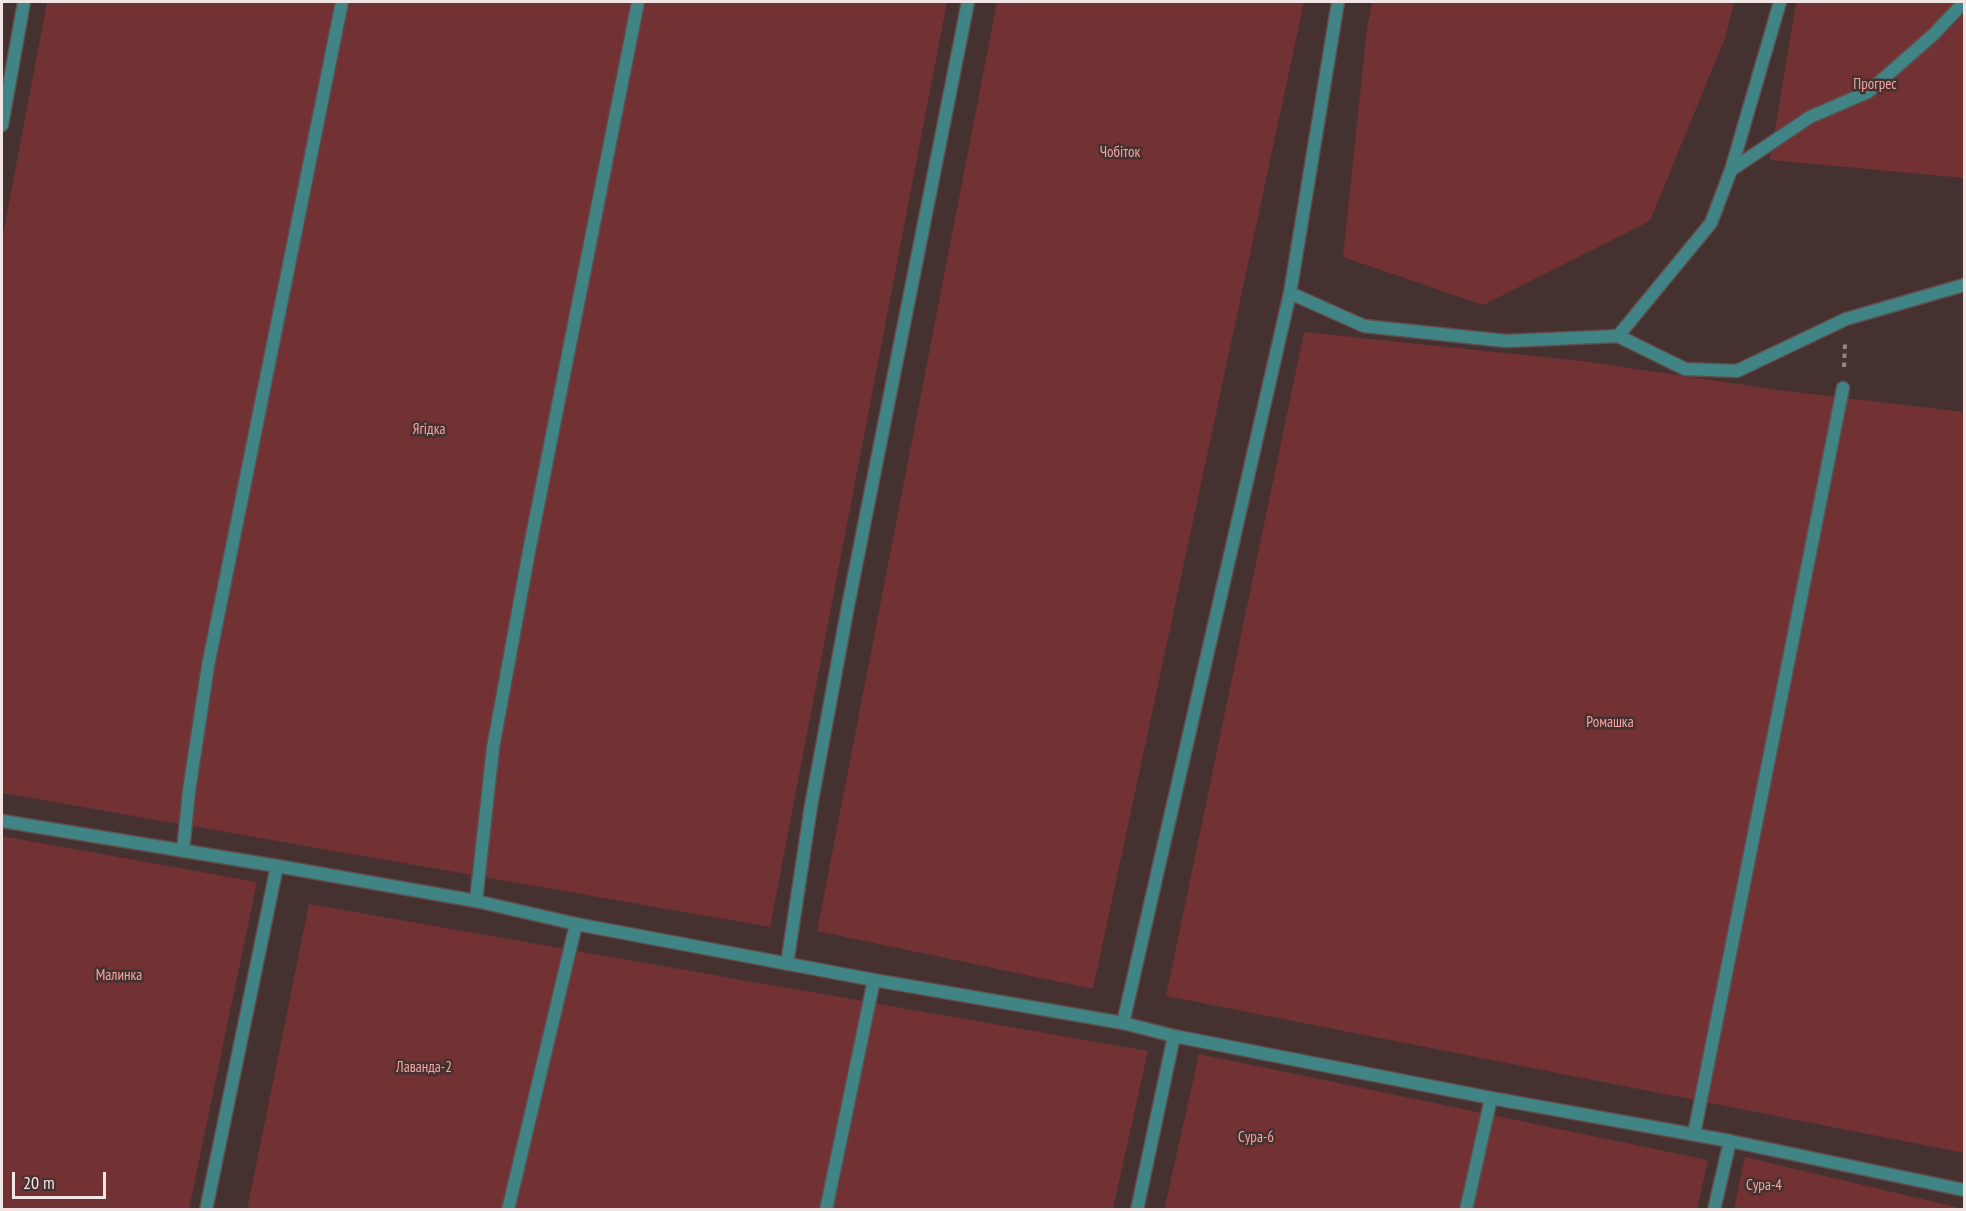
<!DOCTYPE html>
<html>
<head>
<meta charset="utf-8">
<style>
	body { margin:0 }
	#map { position:relative; width:1966px; height:1211px; overflow:hidden; background:#443130; font-family:"PT Sans Narrow",sans-serif }
	canvas { display:block }
	.frame { position:absolute; inset:0; border:3px solid #f2e5e5; pointer-events:none }
	.scale { position:absolute; left:12px; top:1172px; width:94px; height:27px; box-sizing:border-box; border:3px solid #f2e5e5; border-top:0; padding-left:8px; font-size:18px; line-height:21px; white-space:nowrap; color:#f2e5e5; -webkit-text-stroke:4px #443130; paint-order:stroke }
</style>
</head>
<body>
<div id="map">
<canvas width="1966" height="1211"></canvas>
<div class="frame"></div>
<div class="scale">20 m</div>
</div>
<script>
const g = document.querySelector('canvas').getContext('2d');
g.lineJoin = 'round';
function paint(path, color) {
  g.fillStyle = color;
  g.fill(path, 'evenodd');
}
function toPath(rows) {
  const path = new Path2D();
  for (const r of rows) {
    path.moveTo(r[0], r[1]);
    for (let i = 2; i < r.length; i += 2) path.lineTo(r[i], r[i + 1]);
  }
  return path;
}
function stroke(path, color, width, dash) {
  g.strokeStyle = color;
  g.lineWidth = width;
  g.lineCap = dash ? 'butt' : 'round';
  g.setLineDash(dash || []);
  g.stroke(path);
}
function write(font, color, halo, rows, align = 'center') {
  g.font = font + ' "PT Sans Narrow",sans-serif';
  g.lineWidth = 5;
  g.setLineDash([]);
  g.textBaseline = 'middle';
  g.strokeStyle = halo;
  g.fillStyle = color;
  for (const [text, x, y, turn = 0] of rows) {
    g.save();
    g.translate(x, y);
    g.rotate((+turn || 0) * Math.PI / 180);
    g.textAlign = isNaN(turn) ? turn : align;
    if (halo) g.strokeText(text, 0, 0);
    g.fillText(text, 0, 0);
    g.restore();
  }
}
paint(toPath([
	[47,2,947,2,770,927,2,793,2,240],
	[997,2,1304,2,1093,989,817,931],
	[1372,2,1734,2,1725,38,1650,221,1483,305,1343,257,1367,28],
	[1796,2,1964,2,1964,178,1770,160],
	[1304,332,1582,361,1786,391,1964,412,1964,1153,1166,996],
	[2,836,257,882,189,1209,2,1209],
	[309,904,1148,1051,1113,1209,247,1210],
	[1199,1054,1708,1160,1697,1209,1164,1210],
	[1745,1157,1964,1209,1734,1209]
]), '#723133');
const lane = toPath([
	[2,125,24,2],
	[1731,170,1810,117,1868,92,1934,34,1964,2],
	[1618,336,1711,223,1731,170,1780,2],
	[183,851,189,791,208,666,342,2],
	[476,901,493,748,530,546,638,2],
	[787,964,811,806,848,606,968,2],
	[1694,1134,1843,388],
	[206,1210,277,866],
	[508,1210,576,924],
	[826,1210,874,980],
	[1137,1210,1174,1036],
	[1466,1210,1491,1098],
	[1714,1210,1730,1141]
]);
const street = toPath([
	[1290,293,1364,326,1506,341,1618,336,1685,369,1737,371,1846,319,1964,285],
	[2,821,277,866,476,901,576,924,874,980,1123,1023,1174,1036,1491,1098,1730,1141,1964,1190],
	[1123,1023,1290,293,1338,2]
]);
stroke(lane, '#604e4d', 15);
stroke(street, '#604e4d', 15);
stroke(toPath([
	[1844,367,1845,344]
]), '#958585', 4, [4.5, 4.5]);
stroke(lane, '#408486', 12);
stroke(street, '#408486', 12);
write('15px', '#f7a4a3', '#443130', [
	["Прогрес",1875,85],
	["Чобіток",1120,153],
	["Ягідка",429,430],
	["Ромашка",1610,723],
	["Малинка",119,976],
	["Лаванда-2",424,1068],
	["Сура-6",1256,1138],
	["Сура-4",1764,1186]
]);
</script>
</body>
</html>
